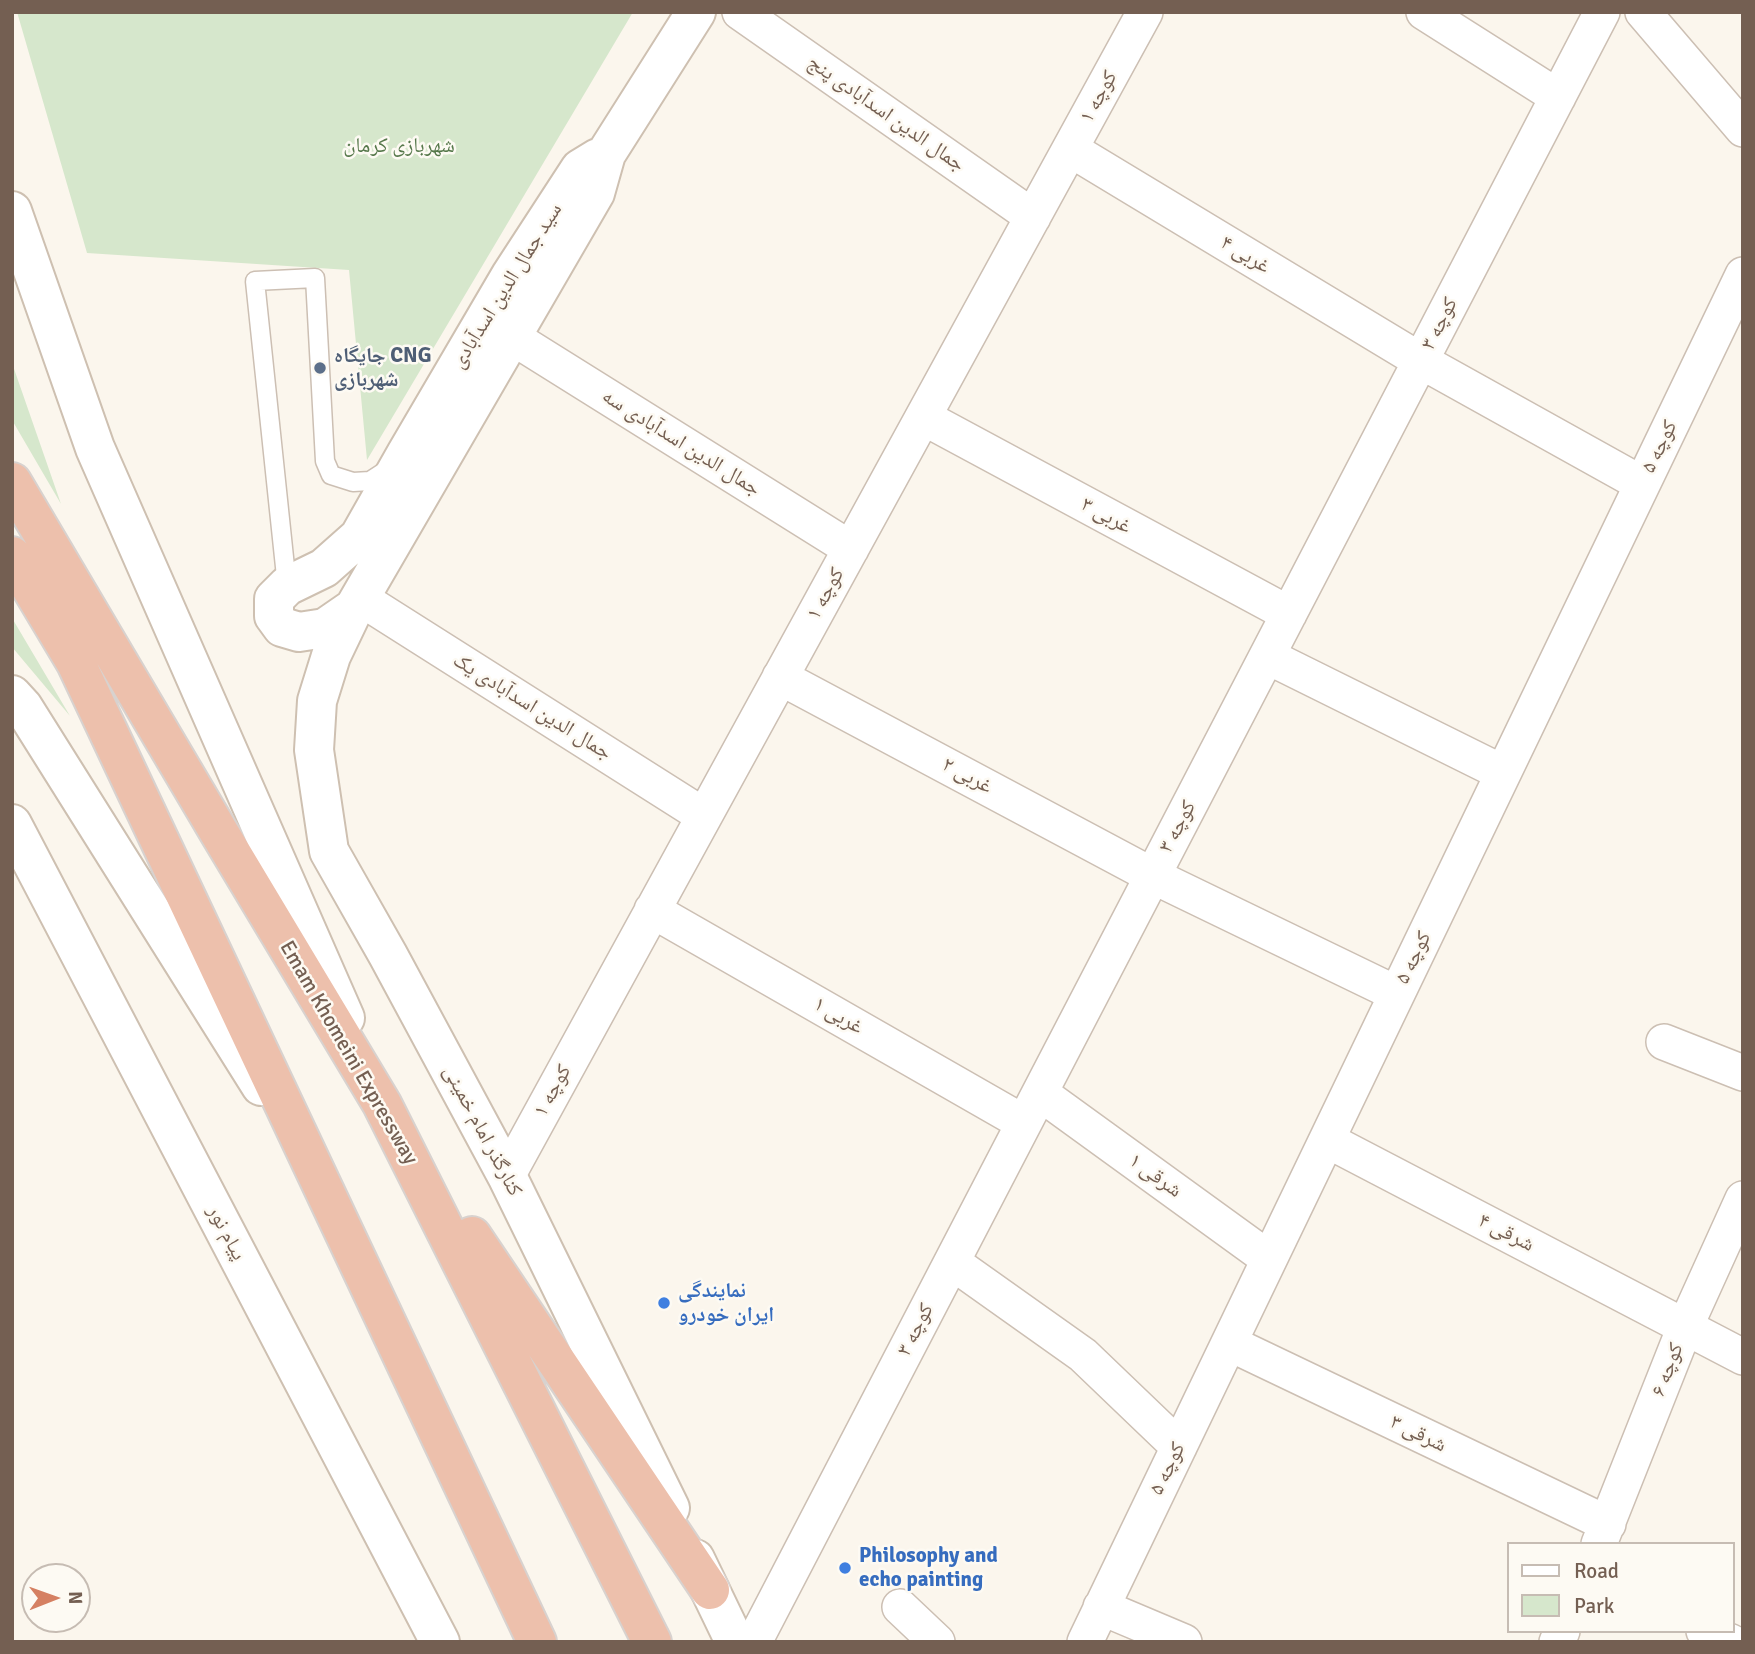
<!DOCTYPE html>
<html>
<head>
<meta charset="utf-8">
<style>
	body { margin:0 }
	#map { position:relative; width:1755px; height:1654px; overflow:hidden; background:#fbf6ed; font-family:Signika,sans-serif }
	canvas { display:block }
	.frame { position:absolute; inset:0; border:14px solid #745f52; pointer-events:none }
	.legend { position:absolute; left:1507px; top:1542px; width:228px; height:91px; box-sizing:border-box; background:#fdfaf3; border:2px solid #c6bcb3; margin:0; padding:9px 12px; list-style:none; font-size:21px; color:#745f52 }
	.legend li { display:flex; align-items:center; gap:14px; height:35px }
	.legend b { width:35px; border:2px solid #c6bcb3 }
	.north { position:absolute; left:21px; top:1563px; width:70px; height:70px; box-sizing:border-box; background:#fdfaf3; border:2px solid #c6bcb3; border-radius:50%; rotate:89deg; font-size:19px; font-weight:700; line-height:28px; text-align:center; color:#745f52 }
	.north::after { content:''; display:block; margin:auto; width:24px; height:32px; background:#d58062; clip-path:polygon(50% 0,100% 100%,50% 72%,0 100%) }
</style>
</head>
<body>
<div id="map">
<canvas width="1755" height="1654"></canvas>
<div class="frame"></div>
<ul class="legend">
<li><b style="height:9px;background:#fff"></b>Road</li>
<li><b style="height:19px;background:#d6e7cc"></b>Park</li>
</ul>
<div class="north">N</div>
</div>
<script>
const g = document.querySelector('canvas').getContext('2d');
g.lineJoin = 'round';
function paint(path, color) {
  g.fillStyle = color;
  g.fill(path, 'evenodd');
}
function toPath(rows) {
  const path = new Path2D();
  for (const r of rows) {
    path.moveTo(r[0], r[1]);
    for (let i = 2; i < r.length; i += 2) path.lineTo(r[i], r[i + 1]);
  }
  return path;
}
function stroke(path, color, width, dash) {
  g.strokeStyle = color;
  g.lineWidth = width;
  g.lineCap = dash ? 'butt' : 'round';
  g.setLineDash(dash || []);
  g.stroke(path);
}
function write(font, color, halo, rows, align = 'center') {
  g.font = font + ' Signika,"Noto Naskh Arabic",sans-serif';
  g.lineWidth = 5;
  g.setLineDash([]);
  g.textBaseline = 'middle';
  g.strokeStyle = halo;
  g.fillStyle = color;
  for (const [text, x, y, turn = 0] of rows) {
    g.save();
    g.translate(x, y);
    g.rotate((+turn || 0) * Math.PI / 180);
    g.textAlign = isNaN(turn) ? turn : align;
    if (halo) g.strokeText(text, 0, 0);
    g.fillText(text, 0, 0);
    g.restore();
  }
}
paint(toPath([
	[17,12,633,12,367,460,349,270,87,253],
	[12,363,61,504,12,420],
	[12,618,70,716,12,647]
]), '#d6e7cc');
const lane = toPath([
	[287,586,255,281,315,278,325,461,331,475,353,482,370,481,387,470]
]);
const street = toPath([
	[740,12,1033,217],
	[1424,12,1558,97],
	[1643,12,1743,129],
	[1070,149,1421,361,1642,484],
	[512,337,851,549],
	[923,417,1289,614],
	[360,598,704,816],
	[1267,656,1503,773],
	[780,677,1153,876,1397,994],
	[652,910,1024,1123],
	[1664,1042,1743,1073],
	[1040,1093,1269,1259],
	[1327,1140,1743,1357],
	[507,1176,1145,12],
	[952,1262,1083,1355,1179,1447],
	[1229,1343,1608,1524],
	[1599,1544,1685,1327,1743,1199],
	[900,1607,937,1642],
	[1101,1607,1184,1642],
	[1704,1631,1731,1642],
	[754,1642,1602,12],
	[1085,1642,1743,275],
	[1557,1642,1562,1631]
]);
const secondary = toPath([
	[12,211,95,448,345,1018],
	[354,608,325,628,299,632,282,627,274,616,274,599,287,586,324,568,359,537,406,454,511,275,580,169,598,158],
	[12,695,23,707,261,1086],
	[12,824,440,1642],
	[670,1508,507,1176,388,955,329,851,314,750,317,701,331,656,354,608,595,193,606,154,696,12],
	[695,1559,735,1642]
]);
const highway = toPath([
	[12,482,220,834,382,1104,652,1642],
	[12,556,76,663,537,1642],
	[472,1236,710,1590]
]);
stroke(lane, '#ccbfb3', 21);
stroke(street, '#ccbfb3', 38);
stroke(secondary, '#cec0b1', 42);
stroke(highway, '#d8d2cf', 42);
stroke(lane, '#fff', 18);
stroke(street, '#fff', 35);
stroke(secondary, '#fff', 38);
stroke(highway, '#edc0ac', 38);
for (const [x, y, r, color] of [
	[320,368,7,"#5c6f8a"],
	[664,1303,7,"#3f7fe0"],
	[845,1568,7,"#3f7fe0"]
]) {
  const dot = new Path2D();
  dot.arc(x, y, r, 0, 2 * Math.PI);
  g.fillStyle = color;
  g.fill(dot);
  stroke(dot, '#fdfaf3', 2.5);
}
write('21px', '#745f52', '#fdfaf3', [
	["کوچه ۱",1099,97,-61],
	["جمال الدین اسدآبادی پنج",886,114,35],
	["غربی ۴",1245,255,31],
	["سید جمال الدین اسدآبادی",507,286,-58],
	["کوچه ۳",1440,324,-63],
	["جمال الدین اسدآبادی سه",681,443,32],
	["کوچه ۵",1660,447,-64],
	["غربی ۳",1106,516,28],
	["کوچه ۱",826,594,-61],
	["جمال الدین اسدآبادی یک",532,707,32],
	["غربی ۲",967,776,28],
	["کوچه ۳",1178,827,-62],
	["کوچه ۵",1414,958,-64],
	["غربی ۱",838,1016,30],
	["Emam Khomeini Expressway",348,1053,60],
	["کوچه ۱",553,1091,-61],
	["کنارگذر امام خمینی",482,1131,62],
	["شرقی ۱",1155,1176,36],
	["پیام نور",226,1233,62],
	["شرقی ۴",1506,1233,27],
	["کوچه ۳",916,1330,-63],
	["کوچه ۶",1668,1370,-69],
	["شرقی ۳",1418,1434,26],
	["کوچه ۵",1168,1469,-64]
]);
write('21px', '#56784b', '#fdfaf3', [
	["شهربازی کرمان",399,146]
]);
write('bold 21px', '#4e5e75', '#fdfaf3', [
	["جایگاه CNG",334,356],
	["شهربازی",334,380]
], 'left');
write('bold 21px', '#366cbe', '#fdfaf3', [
	["نمایندگی",678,1291],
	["ایران خودرو",678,1315],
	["Philosophy and",859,1556],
	["echo painting",859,1580]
], 'left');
</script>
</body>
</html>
